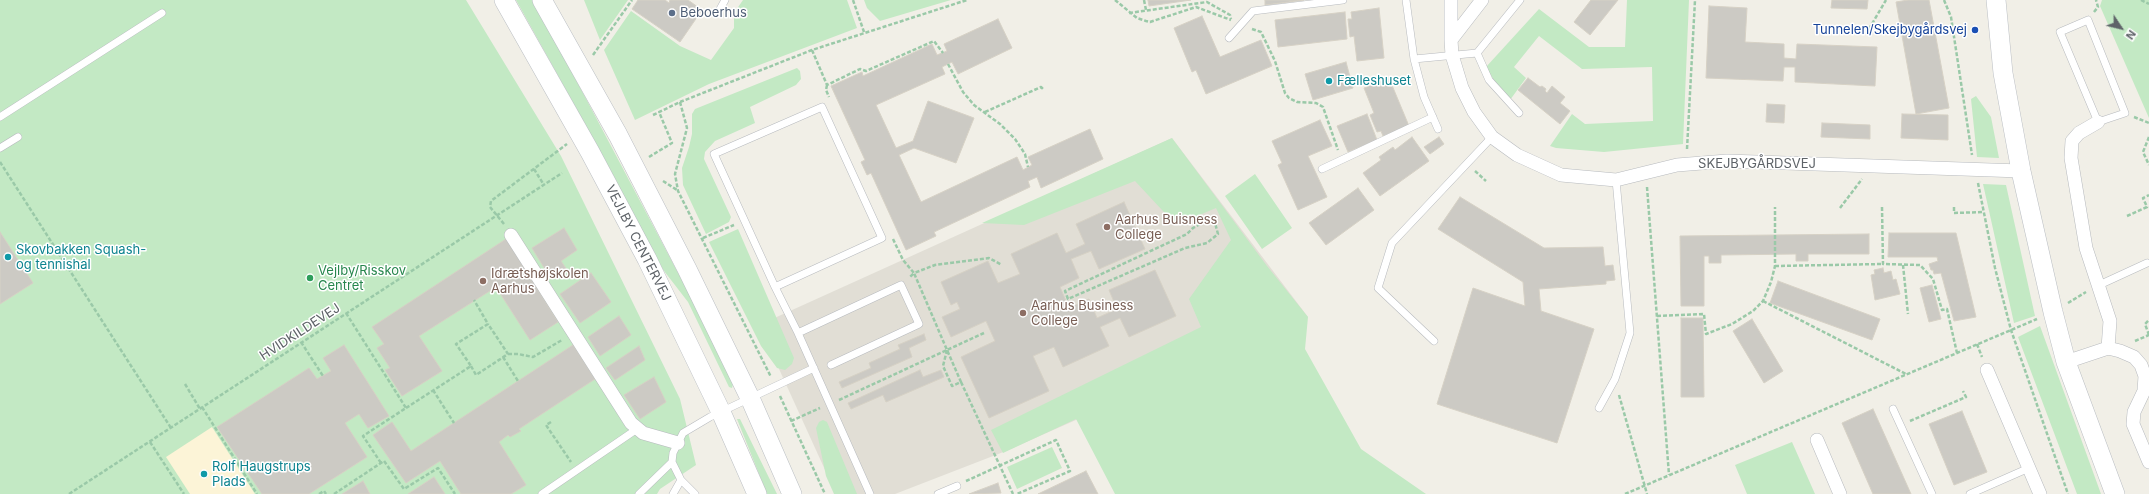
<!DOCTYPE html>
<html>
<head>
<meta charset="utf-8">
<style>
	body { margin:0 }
	#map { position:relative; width:2149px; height:494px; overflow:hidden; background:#f1efe7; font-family:Inter,sans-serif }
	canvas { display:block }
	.north { position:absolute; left:2101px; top:8px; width:40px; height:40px; -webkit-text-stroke:3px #fff; paint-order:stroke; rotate:125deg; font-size:11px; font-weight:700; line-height:16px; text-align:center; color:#5e6368 }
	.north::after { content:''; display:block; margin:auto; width:14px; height:18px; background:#5e6368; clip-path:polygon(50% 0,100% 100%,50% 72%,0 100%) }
</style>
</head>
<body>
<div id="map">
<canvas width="2149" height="494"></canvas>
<div class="north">N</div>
</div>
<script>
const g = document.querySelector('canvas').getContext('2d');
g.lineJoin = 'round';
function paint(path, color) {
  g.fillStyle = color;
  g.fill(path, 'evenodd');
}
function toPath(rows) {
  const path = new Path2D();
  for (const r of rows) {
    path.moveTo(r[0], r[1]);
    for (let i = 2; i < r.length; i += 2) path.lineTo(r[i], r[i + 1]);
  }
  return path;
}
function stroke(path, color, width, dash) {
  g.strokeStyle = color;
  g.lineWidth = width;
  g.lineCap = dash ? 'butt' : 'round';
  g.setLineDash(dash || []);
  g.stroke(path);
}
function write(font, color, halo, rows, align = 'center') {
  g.font = font + ' Inter,sans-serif';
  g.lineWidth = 3;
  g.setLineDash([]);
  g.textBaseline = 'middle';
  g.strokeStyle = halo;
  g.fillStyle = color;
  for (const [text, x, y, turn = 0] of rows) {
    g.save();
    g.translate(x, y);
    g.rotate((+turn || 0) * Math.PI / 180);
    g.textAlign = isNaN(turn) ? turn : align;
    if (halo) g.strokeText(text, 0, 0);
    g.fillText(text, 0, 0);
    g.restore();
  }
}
paint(toPath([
	[1172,138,1308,317,1006,451,895,494,836,494,759,325]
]), '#e1ded5');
paint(toPath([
	[0,0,466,0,561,156,680,399,696,465,660,489,657,494,0,494],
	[516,0,532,0,555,40,695,305,733,384,732,388,729,387,688,302,661,267,611,171],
	[584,0,628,0,600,40],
	[743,0,847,0,857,28,709,84,635,120,604,50,631,11,680,46,711,60,734,28,734,13],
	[864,0,951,0,880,21,867,8],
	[1627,0,1689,0,1683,144,1604,152,1556,148,1550,146,1572,114,1585,124,1653,121,1652,67,1582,69,1539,36,1514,67,1526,78,1510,100,1496,84,1486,67,1539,9,1589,47,1625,47],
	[2102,0,2149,0,2149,118,2100,6],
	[797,68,800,71,801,79,796,85,750,107,755,123,715,141,705,152,704,159,731,217,729,222,706,234,683,185,682,168,689,147,692,134,692,114,695,109],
	[1976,96,1991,117,1999,158,1977,157,1971,99],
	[1172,138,1267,266,1308,317,1305,349,1361,449,1426,494,1115,494,1076,419,1003,453,991,430,1201,327,1189,299,1231,240,1216,208,1176,225,1135,181,1024,225,982,223],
	[1255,174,1292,228,1262,249,1225,196],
	[1983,184,2006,185,2035,316,2014,323],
	[738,229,794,358,792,364,785,370,777,368,761,346,709,242],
	[2040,326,2101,494,2077,494,2018,337],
	[737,419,740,419,777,494,767,494],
	[823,420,827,422,857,494,834,494,826,476,816,428,819,422],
	[1792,442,1815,494,1747,494,1735,465],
	[1052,447,1062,468,1017,489,1007,467]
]), '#c3e9c4');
paint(toPath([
	[212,427,255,494,190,494,166,457]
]), '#fcf4d7');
const building = toPath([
	[638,0,665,0,669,3,670,0,688,0,702,10,680,42,632,9,638,0],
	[1148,0,1191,0,1149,6,1148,0],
	[1265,0,1304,0,1265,5,1265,0],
	[1591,0,1618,0,1590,35,1574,22,1591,0],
	[1832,0,1868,0,1867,9,1831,8,1832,0],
	[1908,0,1929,0,1949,108,1916,114,1896,2,1908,0],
	[1709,6,1747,8,1745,42,1784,44,1784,58,1796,59,1797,44,1877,47,1875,86,1795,82,1795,67,1784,67,1783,81,1706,78,1709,6],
	[1379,8,1384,58,1357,61,1354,36,1350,37,1348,19,1352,19,1351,12,1379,8],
	[1345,12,1347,39,1278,47,1275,20,1345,12],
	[1202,16,1220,57,1261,40,1272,66,1206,94,1196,70,1192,72,1174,28,1202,16],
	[998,19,1012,48,958,74,952,62,942,67,945,74,876,105,896,148,913,141,928,101,974,118,956,163,914,148,899,155,921,202,1017,157,1023,170,1032,165,1028,157,1090,129,1103,159,1041,188,1037,177,1028,181,1030,187,934,232,936,236,906,250,871,173,867,175,861,162,865,160,831,86,862,72,863,76,932,44,937,55,947,51,944,44,998,19],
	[1346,62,1353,88,1313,100,1305,74,1346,62],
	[1389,78,1409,126,1383,136,1381,131,1377,132,1370,115,1374,113,1364,88,1389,78],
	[1528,78,1540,87,1542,86,1546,89,1545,91,1547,93,1552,86,1565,97,1560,103,1570,111,1560,124,1518,90,1528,78],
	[1767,104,1785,105,1784,123,1766,122,1767,104],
	[1367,114,1377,140,1348,152,1337,126,1367,114],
	[1902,114,1948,115,1948,140,1901,138,1902,114],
	[1320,120,1332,146,1308,156,1327,197,1298,210,1278,165,1282,163,1272,141,1320,120],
	[1822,123,1870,125,1870,139,1821,137,1822,123],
	[1412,137,1429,161,1380,196,1363,173,1381,160,1379,157,1393,147,1395,150,1412,137],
	[1439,137,1444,144,1430,154,1424,147,1439,137],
	[1358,188,1374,210,1326,245,1309,223,1358,188],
	[1460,197,1544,248,1603,247,1605,266,1613,265,1615,280,1606,281,1606,284,1539,289,1541,311,1594,329,1557,443,1437,404,1473,288,1525,306,1523,282,1438,229,1460,197],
	[1124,202,1145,249,1099,269,1091,251,1071,259,1079,278,1060,287,1069,308,1089,299,1097,318,1117,309,1109,290,1155,270,1176,316,1129,337,1120,318,1100,327,1109,346,1063,367,1054,347,1033,356,1049,391,989,418,961,357,995,341,986,321,951,337,942,317,960,309,957,302,951,305,941,282,988,261,998,283,1020,274,1011,254,1057,233,1066,253,1085,244,1076,224,1124,202],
	[564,228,577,250,561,261,567,270,551,279,532,248,564,228],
	[0,232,33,283,0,304,0,232],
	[1889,233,1956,233,1976,317,1954,321,1941,273,1934,274,1933,270,1931,270,1929,264,1938,261,1937,257,1888,257,1889,233],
	[1869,234,1869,254,1808,254,1808,261,1796,261,1796,254,1721,255,1721,263,1709,263,1709,256,1704,256,1704,306,1681,306,1680,236,1869,234],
	[506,239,558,322,530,340,496,287,419,336,442,371,402,396,385,370,390,368,377,348,384,344,372,327,506,239],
	[1883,268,1884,273,1891,271,1893,280,1896,279,1900,294,1875,300,1871,275,1875,274,1874,270,1883,268],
	[591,273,611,302,580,323,560,294,591,273],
	[1778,281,1880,319,1872,340,1770,303,1778,281],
	[1932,285,1941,319,1929,322,1920,288,1932,285],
	[619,316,631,335,600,356,588,337,619,316],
	[1681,318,1703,318,1704,397,1681,397,1681,318],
	[1752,319,1783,371,1764,383,1733,331,1752,319],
	[924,334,926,340,909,348,912,357,842,388,839,382,871,368,869,363,900,349,898,345,924,334],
	[344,345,389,416,368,428,359,414,345,423,367,457,309,494,262,494,217,427,309,368,317,379,331,371,323,358,344,345],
	[573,345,595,379,519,429,521,431,510,437,508,435,499,442,526,485,511,494,461,494,440,461,406,483,373,435,392,422,411,451,573,345],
	[639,346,645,360,615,380,606,368,639,346],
	[920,370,923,377,941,370,944,377,886,402,883,395,851,409,848,403,920,370],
	[654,377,666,402,640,419,624,395,654,377],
	[1873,409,1911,494,1873,494,1842,423,1873,409],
	[1962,411,1987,472,1954,485,1929,424,1962,411],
	[1086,471,1098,494,1038,494,1086,471],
	[434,477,445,494,408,494,434,477],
	[363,481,370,494,342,494,363,481],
	[998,483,1001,493,969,494,998,483]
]);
paint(building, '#cccac4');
stroke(building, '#d6d1c5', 1);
const lane = toPath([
	[1406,0,1414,59,1424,97,1438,129],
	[719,11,725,0],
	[2088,20,2125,113,2098,122,2060,32,2088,20],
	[1229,38,1253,11,1343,0],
	[1477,53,1489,80,1519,113],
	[1414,59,1477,53,1520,0],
	[0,117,162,13],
	[0,148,18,137],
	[1322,169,1433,117],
	[2097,286,2147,263],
	[775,287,882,238,822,107,714,154,775,287,798,333,870,494],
	[798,333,901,285,919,324,831,365],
	[1434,341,1378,288,1392,243,1492,137],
	[1599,408,1615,379,1630,333,1616,180],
	[1893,409,1932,494],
	[542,494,637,429],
	[639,494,672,462],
	[673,494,681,480],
	[695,494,681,480,672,462,673,453,683,433,710,417,814,368],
	[938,494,957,486],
	[1970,494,2029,468]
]);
const street = toPath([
	[1451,0,1451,40,1452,55,1462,88,1474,112,1492,137,1517,155,1561,175,1616,180,1677,165,1727,161,2021,171],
	[1451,40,1482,0],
	[2098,122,2079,133,2072,141,2071,158,2086,248,2110,321,2108,348],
	[511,235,631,423,643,433,678,443],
	[2066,362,2108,348,2120,351,2134,357,2141,365,2145,376,2144,391,2134,412,2133,424,2149,462],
	[1987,370,2040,494],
	[1817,440,1840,494]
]);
const secondary = toPath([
	[504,0,590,152,647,259,721,412,757,494],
	[542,0,618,135,687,269,750,398,792,494],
	[1996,0,2003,73,2021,171,2053,312,2066,362,2115,494]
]);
stroke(lane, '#b7babe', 8);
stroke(street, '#b7babe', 14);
stroke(secondary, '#babec3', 20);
stroke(toPath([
	[853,0,864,32],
	[1115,0,1137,18,1146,21,1150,22,1196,7,1231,20],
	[1144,0,1146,10],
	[1944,0,1951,17,1972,155],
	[2141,0,2149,4],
	[2094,12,2098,7,2096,0],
	[1129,13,1207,2,1230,15,1231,19],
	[1252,29,1261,32,1275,61,1285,93,1289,98,1297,102,1316,103,1323,107,1338,150],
	[1869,29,1886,0],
	[812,50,827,85,860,69,866,71,934,41,943,53],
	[593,55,632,0],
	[948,64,963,92,974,105,1000,124,1015,139,1025,154,1028,167],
	[827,85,826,90,829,97],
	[680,102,687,128,675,174,678,191,771,377],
	[985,112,1041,87,1044,90],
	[653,115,680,102,812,50,967,0],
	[2134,117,2149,123],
	[2149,137,2143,152,2149,165],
	[1687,149,1695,0],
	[649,157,672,143,659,112],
	[0,162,171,428],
	[534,169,544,185],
	[1475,171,1486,181],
	[663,181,677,190],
	[1978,183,1995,268,2011,330,2068,494],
	[1647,187,1669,475],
	[1882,207,1883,264,1920,265,1933,279,1942,310,1947,309,1957,353],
	[1954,207,1954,213,1984,212],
	[1840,208,1862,179],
	[2127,216,2147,207,2143,198,2149,195],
	[1205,221,1215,223,1218,234,1207,243,1185,248,1068,299,1065,291,1187,234,1193,228,1205,221],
	[504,224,490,207,491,201,567,144],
	[703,238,734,225],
	[893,239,903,260,914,273,935,265,989,258,1002,265],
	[1903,265,1908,314],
	[1775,266,1883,264],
	[1763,301,1906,374],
	[2068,303,2086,292],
	[346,313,406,408,363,436,381,463],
	[1657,316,1704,314,1706,334,1732,324,1753,311,1763,301,1771,282,1775,266,1775,207],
	[2149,335,2145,324,2149,320],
	[2135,341,2149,335],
	[301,342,323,376],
	[1977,344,1982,357],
	[947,350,943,366,952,386,961,382,947,350,984,333],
	[508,354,518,354,533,357,562,340],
	[503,357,518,381],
	[471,366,476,375,508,354,488,324],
	[961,382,1013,494],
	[185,384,200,409],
	[433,390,454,423],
	[1619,395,1647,494],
	[780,396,825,494],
	[839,400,947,350,914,273,909,278],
	[202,407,257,494],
	[406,408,471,366,456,344,488,324,474,300],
	[791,421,820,408],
	[1910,421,1966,397,1963,391],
	[551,422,546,425,571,462],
	[150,442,184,494],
	[966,481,1056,440,1070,471,1017,494],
	[69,494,562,173],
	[319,494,324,491,326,494],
	[334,494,384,461,404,489,438,468,455,494],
	[1625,494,2037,319]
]), '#9ac9a8', 2.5, [4, 2]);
stroke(lane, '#fff', 7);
stroke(street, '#fff', 13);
stroke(secondary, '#fff', 19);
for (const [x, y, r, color] of [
	[672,13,4,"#5c6f8a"],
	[1975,30,4,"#1a4fb4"],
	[1329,81,4,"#0f9aa8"],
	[1107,227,4,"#8d6e63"],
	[8,257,4,"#0f9aa8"],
	[310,278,4,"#2e9e5b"],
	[483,281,4,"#8d6e63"],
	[1023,313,4,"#8d6e63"],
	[204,474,4,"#0f9aa8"]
]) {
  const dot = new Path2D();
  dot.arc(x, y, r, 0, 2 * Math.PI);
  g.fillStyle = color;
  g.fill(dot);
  stroke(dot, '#fff', 1.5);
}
write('13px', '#4e5e75', '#fff', [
	["Beboerhus",680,13]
], 'left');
write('13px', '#164399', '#fff', [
	["Tunnelen/Skejbygårdsvej",1967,30]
], 'right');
write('13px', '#0d838f', '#fff', [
	["Fælleshuset",1337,81],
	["Skovbakken Squash-",16,250],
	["og tennishal",16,265],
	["Rolf Haugstrups",212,467],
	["Plads",212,482]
], 'left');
write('13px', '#5e6368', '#fff', [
	["SKEJBYGÅRDSVEJ",1757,164],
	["VEJLBY CENTERVEJ",638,243,63],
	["HVIDKILDEVEJ",300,332,-33]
]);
write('13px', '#785e54', '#fff', [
	["Aarhus Buisness",1115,220],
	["College",1115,235],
	["Idrætshøjskolen",491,274],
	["Aarhus",491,289],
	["Aarhus Business",1031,306],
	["College",1031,321]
], 'left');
write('13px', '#27864d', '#fff', [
	["Vejlby/Risskov",318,271],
	["Centret",318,286]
], 'left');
</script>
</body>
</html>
